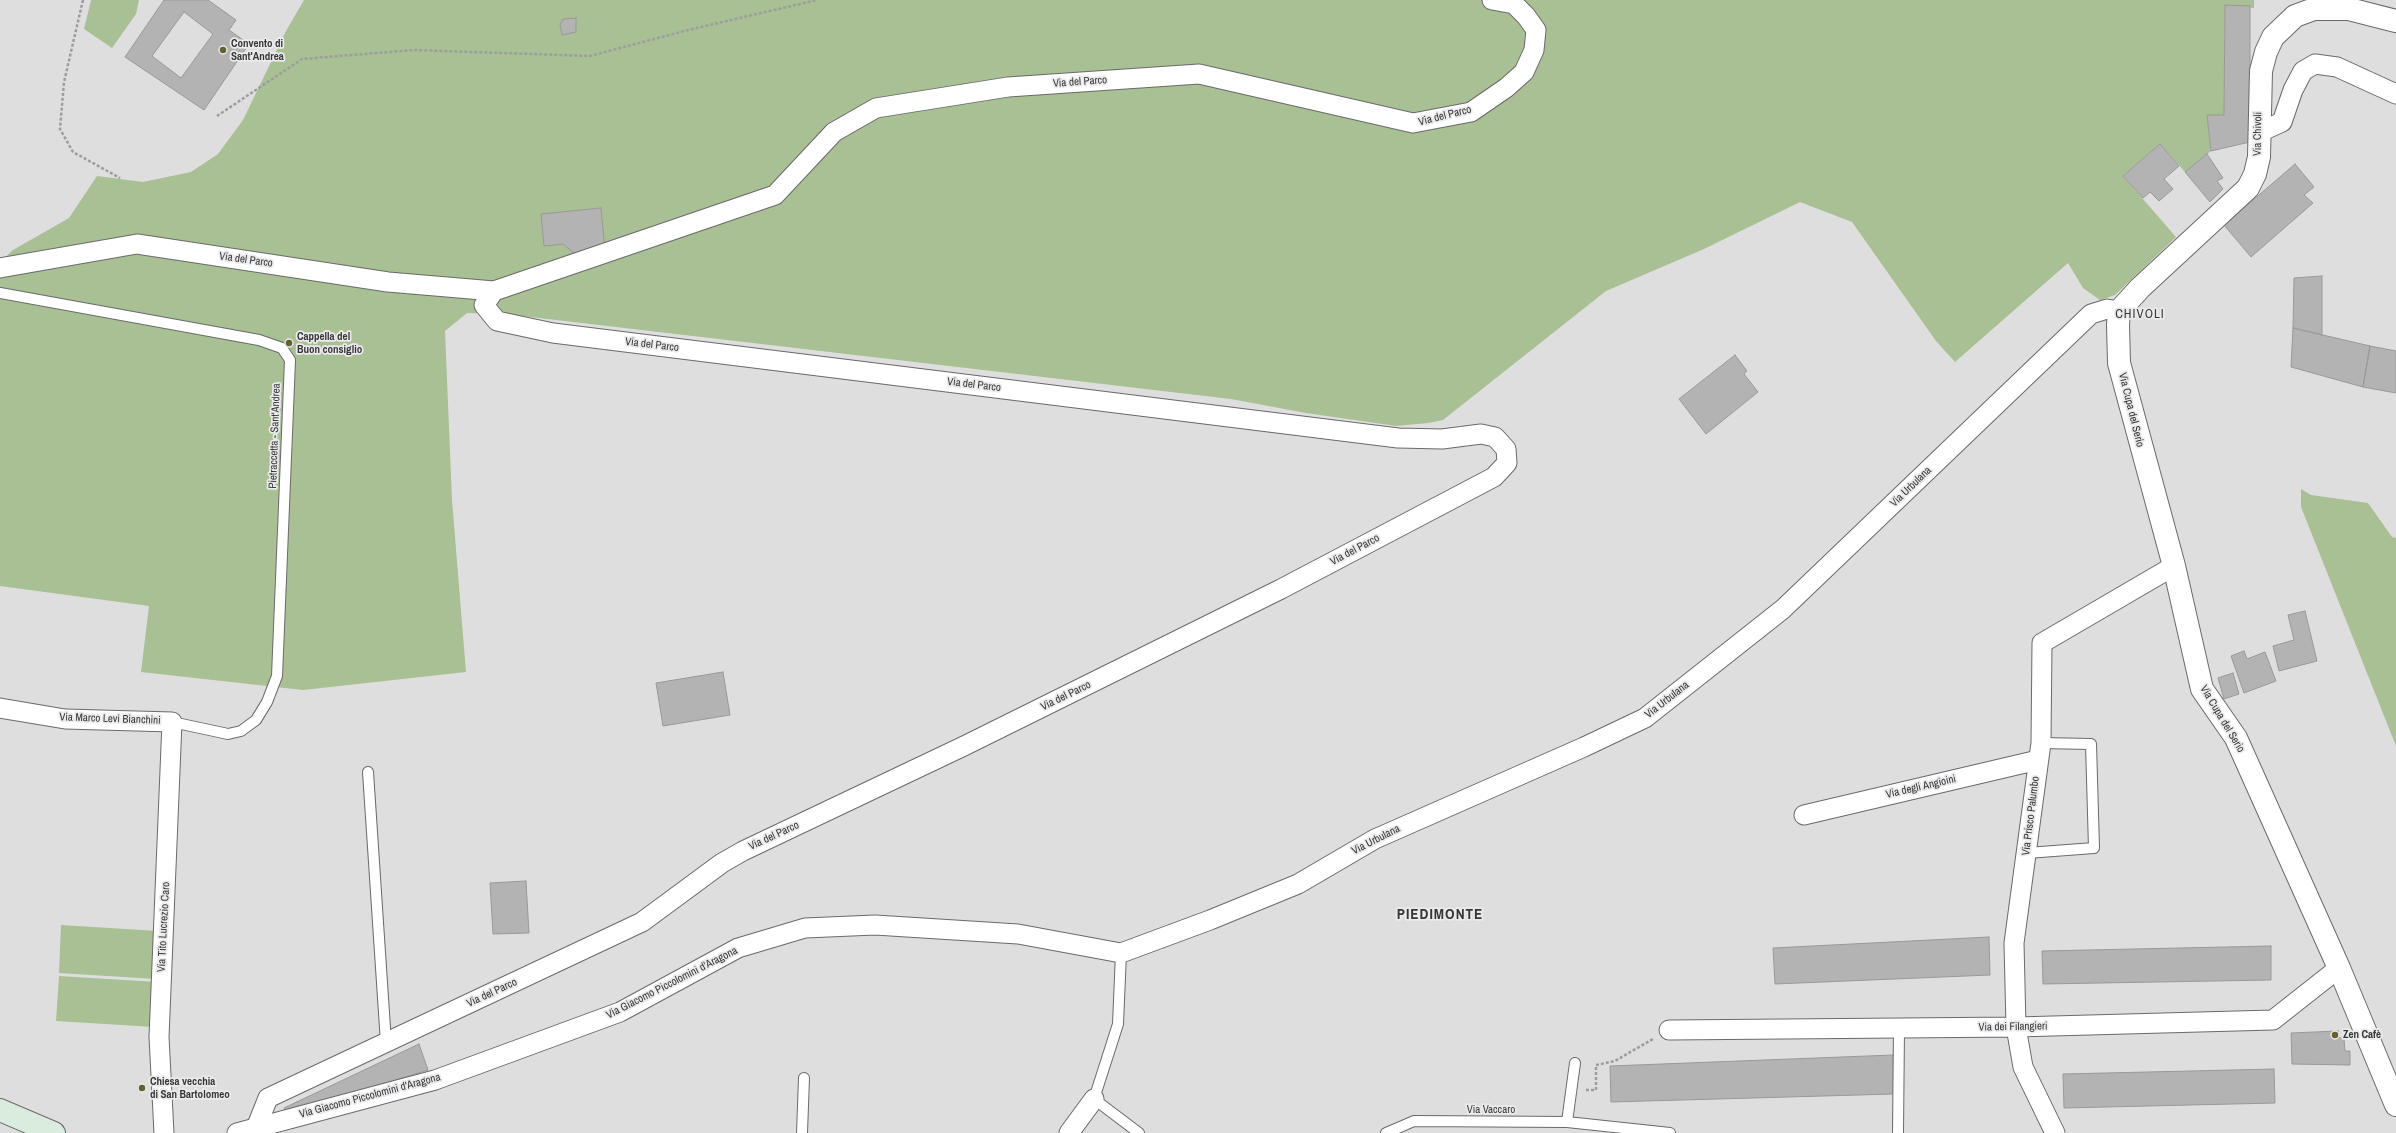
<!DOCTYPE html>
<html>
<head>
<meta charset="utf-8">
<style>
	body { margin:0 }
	canvas { display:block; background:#dededf }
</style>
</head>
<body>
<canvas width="2396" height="1133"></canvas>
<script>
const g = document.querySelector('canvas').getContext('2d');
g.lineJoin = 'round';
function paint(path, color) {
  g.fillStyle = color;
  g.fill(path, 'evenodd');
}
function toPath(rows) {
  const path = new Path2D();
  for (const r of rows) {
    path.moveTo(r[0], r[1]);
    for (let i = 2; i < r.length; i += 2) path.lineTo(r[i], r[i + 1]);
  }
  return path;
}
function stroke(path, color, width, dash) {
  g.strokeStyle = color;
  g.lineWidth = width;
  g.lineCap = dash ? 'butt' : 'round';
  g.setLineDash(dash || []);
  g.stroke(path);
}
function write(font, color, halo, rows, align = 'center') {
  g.font = font + ' "Archivo Narrow",sans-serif';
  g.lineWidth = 3.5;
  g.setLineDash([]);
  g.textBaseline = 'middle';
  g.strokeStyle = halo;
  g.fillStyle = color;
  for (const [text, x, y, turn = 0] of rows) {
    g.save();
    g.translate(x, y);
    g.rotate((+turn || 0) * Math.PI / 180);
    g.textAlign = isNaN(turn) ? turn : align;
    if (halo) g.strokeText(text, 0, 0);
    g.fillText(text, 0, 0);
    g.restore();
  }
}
paint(toPath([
	[91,0,139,0,136,14,112,48,84,29],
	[304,0,2254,0,2254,8,2225,6,2224,115,2207,115,2211,151,2185,172,2160,144,2123,176,2176,237,2115,295,2100,300,2083,288,2068,263,1955,362,1936,341,1852,222,1800,202,1704,249,1606,291,1443,420,1428,423,1396,426,1306,413,1231,399,505,314,467,313,445,331,452,500,466,672,303,690,141,672,149,606,0,586,0,262,13,250,69,218,97,176,143,182,191,172,218,154,243,120,286,31],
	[2301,489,2311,495,2368,503,2392,537,2396,538,2396,746,2301,507],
	[61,925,158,931,156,979,59,973],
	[59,976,157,982,154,1027,56,1021]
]), '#a8c093');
const building = toPath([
	[164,0,208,0,236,20,229,30,249,44,204,110,125,57,164,0],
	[184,12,213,34,181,78,152,56,184,12],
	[2225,5,2250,6,2250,142,2211,151,2207,115,2224,115,2225,5],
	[576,18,576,32,562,35,560,25,563,19,576,18],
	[2160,144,2179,166,2164,179,2173,189,2159,201,2150,192,2143,198,2123,176,2160,144],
	[2207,154,2223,178,2217,181,2223,189,2210,202,2185,172,2207,154],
	[2295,164,2314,187,2304,195,2313,203,2251,257,2224,225,2295,164],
	[601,208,605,250,574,253,563,244,544,246,541,214,601,208],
	[2322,276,2322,335,2293,328,2294,278,2322,276],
	[2293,328,2370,346,2363,387,2291,367,2293,328],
	[2370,346,2396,351,2396,393,2363,387,2370,346],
	[1735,355,1747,371,1744,374,1758,392,1706,434,1679,399,1735,355],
	[2305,611,2317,661,2279,671,2273,646,2294,640,2288,615,2305,611],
	[2244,651,2247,659,2265,652,2276,681,2244,693,2231,656,2244,651],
	[723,672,730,715,663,726,656,683,723,672],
	[2233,673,2239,694,2224,699,2218,678,2233,673],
	[526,881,529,933,493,934,490,883,526,881],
	[1989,937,1990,975,1775,984,1773,948,1989,937],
	[2271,946,2271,980,2043,984,2042,951,2271,946],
	[2338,1031,2338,1037,2344,1039,2345,1051,2350,1051,2350,1065,2292,1064,2291,1033,2338,1031],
	[419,1044,428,1070,286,1114,284,1108,419,1044],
	[1893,1055,1894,1094,1611,1102,1610,1066,1893,1055],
	[2274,1069,2275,1103,2064,1108,2063,1074,2274,1069]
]);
paint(building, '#b4b3b3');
stroke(building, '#9a9998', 1);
const service = toPath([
	[0,293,259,340,282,348,290,360,277,676,267,702,256,720,241,731,228,734,172,722],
	[368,772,386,1043],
	[2027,853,2094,848,2091,744,2041,743],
	[1121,953,1118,1024,1094,1099,1139,1133],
	[1567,1122,1670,1133],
	[802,1133,804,1078],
	[1386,1133,1414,1121,1567,1122,1575,1063],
	[1898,1133,1899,1028]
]);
const minor = toPath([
	[2260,132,2282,122,2293,90,2303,71,2315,64,2337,67,2396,94],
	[0,268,137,244,388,282,494,291],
	[0,708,65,719,172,722,159,1037,164,1133],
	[1804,815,2038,760],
	[1669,1030,2016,1027,2273,1020,2339,968],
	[256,1128,268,1098,642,922,722,863,743,851,964,746,1281,589,1494,477,1507,463,1506,449,1495,437,1481,434,1442,439,1398,438,553,333,497,321,484,305,494,291,775,195,834,132,876,108,1008,87,1199,74,1413,123,1471,112,1506,88,1524,72,1534,50,1536,30,1526,16,1514,4,1492,0],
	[237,1133,435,1080,620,1012,738,948,805,928,875,925,1018,934,1121,953,1210,920,1298,884,1375,839,1584,747,1645,718,1783,609,2091,314,2107,309,2119,311],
	[1069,1133,1094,1099],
	[2055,1133,2023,1067,2016,1027,2014,943,2041,743,2042,643,2174,566]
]);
const tertiary = toPath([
	[2396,21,2349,9,2314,9,2295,16,2273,37,2266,52,2261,71,2259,157,2255,174,2248,188,2140,288,2119,311,2118,325,2119,363,2174,566,2202,689,2236,738,2339,968,2396,1105]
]);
const secondary = toPath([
	[0,1110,54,1133]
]);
stroke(service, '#6a6a6b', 12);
stroke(minor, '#6a6a6b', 21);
stroke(tertiary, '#6a6a6b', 24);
stroke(secondary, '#6a6a6b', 24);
stroke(toPath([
	[83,0,64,82,60,129,73,152,120,178],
	[217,116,302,59,414,50,590,56,688,30,817,0],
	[1586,1090,1596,1090,1596,1065,1615,1061,1653,1039]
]), '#9d9d9d', 2.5, [3, 2]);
stroke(service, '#fff', 10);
stroke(minor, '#fff', 19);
stroke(tertiary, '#fff', 22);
stroke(secondary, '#d9ecde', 22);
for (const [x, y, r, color] of [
	[223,50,4,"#63622f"],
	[289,343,4,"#63622f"],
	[2335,1035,4,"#63622f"],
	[142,1088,4,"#63622f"]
]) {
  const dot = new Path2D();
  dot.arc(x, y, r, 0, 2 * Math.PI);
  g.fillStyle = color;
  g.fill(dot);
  stroke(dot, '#ebebed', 1.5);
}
write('bold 11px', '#363636', '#ebebed', [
	["Convento di",231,44],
	["Sant'Andrea",231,57],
	["Cappella del",297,337],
	["Buon consiglio",297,350],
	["Zen Cafè",2343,1035],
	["Chiesa vecchia",150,1082],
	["di San Bartolomeo",150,1095]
], 'left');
write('11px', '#363636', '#ebebed', [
	["Via del Parco",1080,82,-4],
	["Via del Parco",1445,116,-14],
	["Via Chivoli",2258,134,-89],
	["Via del Parco",246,260,8],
	["Via del Parco",652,345,7],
	["Via del Parco",974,385,7],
	["Via Cupa del Serio",2131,410,76],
	["Pietraccetta - Sant'Andrea",275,436,-88],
	["Via Urbulana",1911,487,-44],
	["Via del Parco",1355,550,-28],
	["Via del Parco",1066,696,-26],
	["Via Urbulana",1667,700,-38],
	["Via Marco Levi Bianchini",110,719,2],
	["Via Cupa del Serio",2222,719,59],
	["Via degli Angioini",1921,787,-13],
	["Via Prisco Palumbo",2031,816,-83],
	["Via del Parco",774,836,-25],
	["Via Urbulana",1376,840,-27],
	["Via Tito Lucrezio Caro",164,927,-87],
	["Via Giacomo Piccolomini d'Aragona",672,983,-27],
	["Via del Parco",492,993,-25],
	["Via dei Filangieri",2013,1027,-1],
	["Via Giacomo Piccolomini d'Aragona",370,1096,-15],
	["Via Vaccaro",1491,1110]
]);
g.letterSpacing = '1px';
write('13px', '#363636', '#ebebed', [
	["CHIVOLI",2140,315]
]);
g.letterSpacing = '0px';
g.letterSpacing = '1px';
write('bold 15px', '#363636', '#ebebed', [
	["PIEDIMONTE",1440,915]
]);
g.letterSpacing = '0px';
</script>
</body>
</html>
